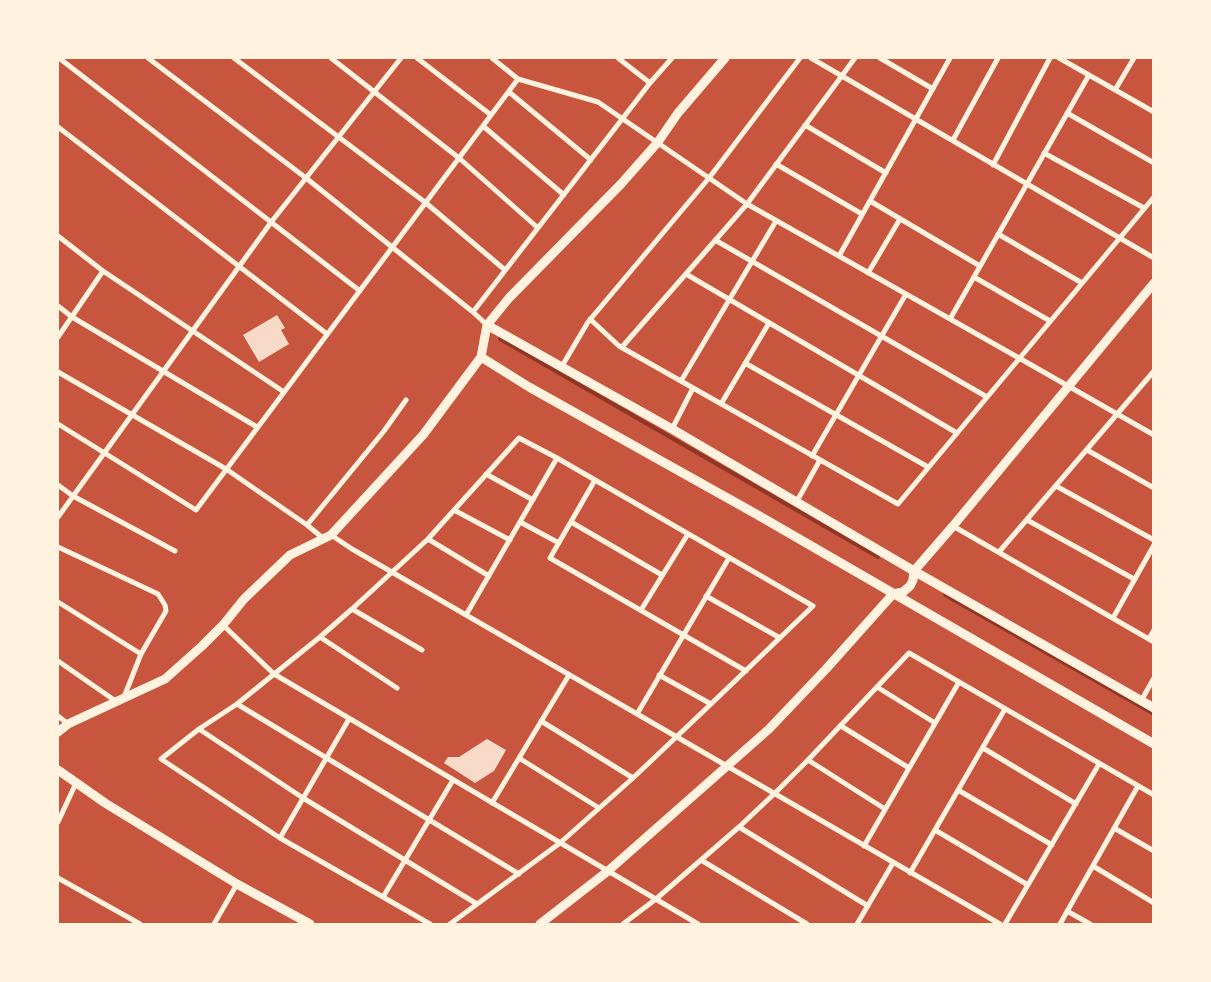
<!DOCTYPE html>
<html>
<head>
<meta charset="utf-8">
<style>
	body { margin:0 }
	#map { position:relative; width:1211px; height:982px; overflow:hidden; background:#c8553d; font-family:"Titillium Web",sans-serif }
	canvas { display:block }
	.frame { position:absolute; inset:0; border:59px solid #fff3e0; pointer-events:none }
</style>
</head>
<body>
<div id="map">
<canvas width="1211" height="982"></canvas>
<div class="frame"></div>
</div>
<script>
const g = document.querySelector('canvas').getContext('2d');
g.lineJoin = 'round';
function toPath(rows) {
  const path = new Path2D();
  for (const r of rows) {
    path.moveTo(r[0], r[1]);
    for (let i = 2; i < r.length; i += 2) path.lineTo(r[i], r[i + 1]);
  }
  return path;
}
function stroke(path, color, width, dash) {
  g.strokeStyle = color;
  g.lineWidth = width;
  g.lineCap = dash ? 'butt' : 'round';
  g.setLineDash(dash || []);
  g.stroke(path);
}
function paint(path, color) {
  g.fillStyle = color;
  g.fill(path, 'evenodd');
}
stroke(toPath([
	[500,339,878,557],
	[945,595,1154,714]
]), '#8f3625', 4);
paint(toPath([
	[277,315,285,328,281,330,289,344,259,362,243,335],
	[487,739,506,750,494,771,475,783,444,763,448,757,459,757]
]), '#f7dbc8');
stroke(toPath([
	[59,58,360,291],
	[148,58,306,178,473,312,487,325],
	[234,58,426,203,505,270],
	[331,58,459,158,538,228],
	[417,58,491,115],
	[492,58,518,79,598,102,747,204,1019,358,1154,435],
	[618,58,650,83],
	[811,58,1154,258],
	[880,58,933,89],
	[1059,58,1154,112],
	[1115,90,1134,58],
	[509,92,591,160],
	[1067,113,1154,163],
	[805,125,886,173],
	[483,126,564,195],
	[58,127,327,334],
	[953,140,998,58],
	[1044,153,1144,208],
	[776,164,862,214],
	[993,165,1050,58],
	[870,201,980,266],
	[998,234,1082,283],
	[58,236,103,271,284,392],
	[715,240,987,397],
	[839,256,950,58],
	[868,273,900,219],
	[686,274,957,433],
	[974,277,1050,321],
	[58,306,72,317,257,427],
	[473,312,650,83,672,58],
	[590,319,619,346,898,504,1154,197],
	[950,319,1089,75],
	[58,337,103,271],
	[622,347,747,204,855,58],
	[745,363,928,467],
	[562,366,588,322,709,178,800,58],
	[58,372,226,469,307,525,324,539],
	[681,381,776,221],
	[721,404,769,323],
	[58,424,196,510,518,79],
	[672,429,693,388],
	[1087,450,1154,488],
	[812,456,906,294],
	[486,474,533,500],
	[595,480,550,558,746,671],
	[58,485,73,496,175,551],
	[1056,486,1154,540],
	[797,501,820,460],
	[454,510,510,540],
	[58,517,272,221,401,58],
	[1027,520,1134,579],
	[520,522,559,543],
	[571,522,662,575],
	[307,525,384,431,406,400],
	[953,526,1154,642],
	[331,535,352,549,1000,924],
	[428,539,489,576],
	[58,547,158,594,165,605,166,611,141,654,124,697],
	[999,552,1154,371],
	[706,596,780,638],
	[58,602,141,654],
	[352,609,422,650],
	[641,610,688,534],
	[466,615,557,458],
	[1113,618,1154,545],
	[223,625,274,674,698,924],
	[320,637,397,688],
	[1149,639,1154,630],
	[58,661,117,702],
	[659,675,711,704],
	[877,687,935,723],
	[1141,701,1154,678],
	[237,704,519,874],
	[637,714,729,558],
	[58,716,68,724],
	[541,721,633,778],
	[841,726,909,768],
	[199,729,303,798,477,904],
	[983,748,1076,804],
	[519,758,599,808],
	[808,760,885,809],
	[958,790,1052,845],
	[492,803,569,675],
	[58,822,76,783],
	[739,827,868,906],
	[1114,828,1154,851],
	[935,830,1028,885],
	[280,838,349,719],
	[864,846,959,682],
	[701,860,807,924],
	[1093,866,1154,903],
	[910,873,1005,709],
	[58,878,140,924],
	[383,897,453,780],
	[1067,911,1090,924],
	[214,924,237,884],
	[430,924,280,838,161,759,199,729,237,704,320,637,352,609,428,539,519,438,557,458,813,606,711,704,633,778,560,843,450,924],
	[623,924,656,899,739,827,774,794,808,760,909,653,1154,795],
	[857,924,893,863],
	[1005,924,1099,764],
	[1060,924,1138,786]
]), '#fff3e0', 5);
stroke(toPath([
	[487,325,672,429,914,571,1154,708],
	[481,357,529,387,756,514,1154,744],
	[58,732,68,724,165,679,202,646,223,625,244,599,290,555,331,535,423,435,481,357,487,325,509,298,621,184,658,142,678,113,725,58],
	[58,770,105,803,237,884,310,924],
	[540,924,608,871,769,729,826,669,893,594,903,592,910,586,913,580,914,571,953,526,1154,283]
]), '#fff3e0', 9);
</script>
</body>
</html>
